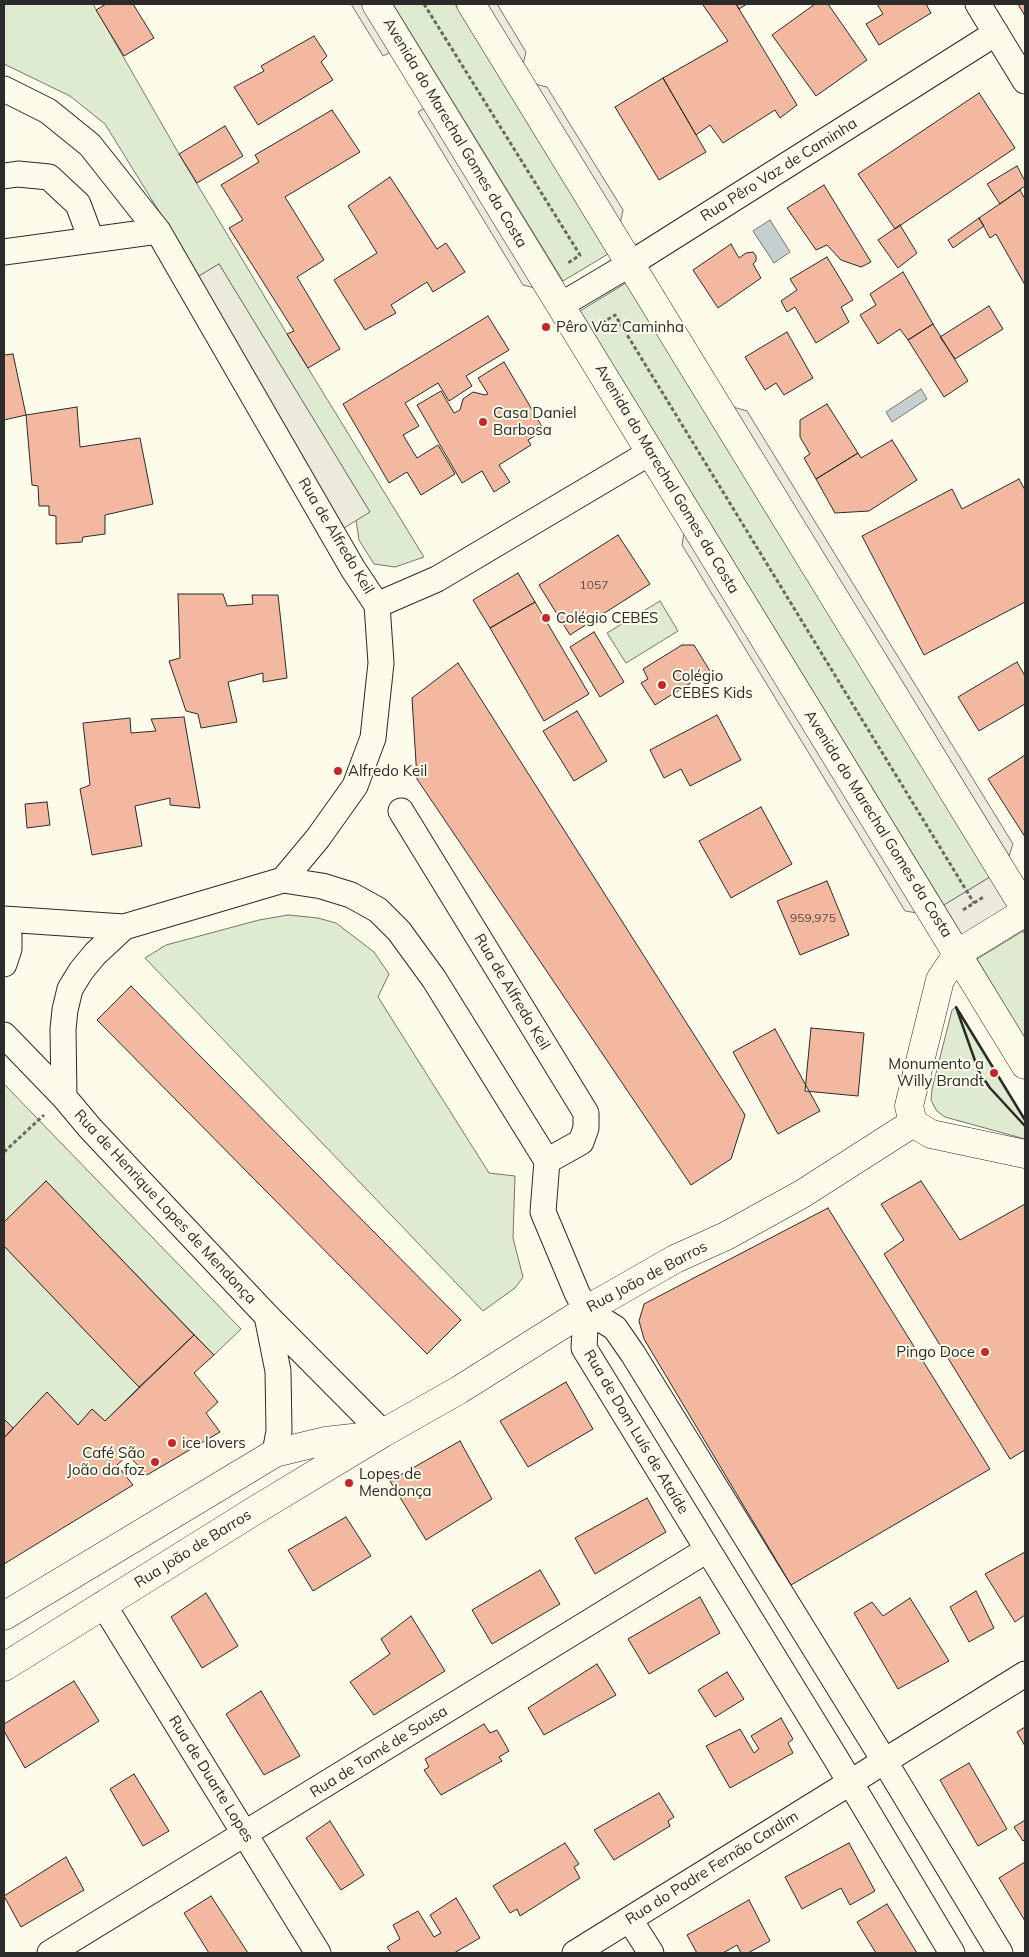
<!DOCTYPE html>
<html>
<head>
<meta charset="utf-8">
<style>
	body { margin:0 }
	#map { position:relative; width:1029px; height:1957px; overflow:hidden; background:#fdfbea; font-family:Mulish,sans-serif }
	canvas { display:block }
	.frame { position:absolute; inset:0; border:5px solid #2b2b2b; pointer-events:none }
</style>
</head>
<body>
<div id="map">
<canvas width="1029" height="1957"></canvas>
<div class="frame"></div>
</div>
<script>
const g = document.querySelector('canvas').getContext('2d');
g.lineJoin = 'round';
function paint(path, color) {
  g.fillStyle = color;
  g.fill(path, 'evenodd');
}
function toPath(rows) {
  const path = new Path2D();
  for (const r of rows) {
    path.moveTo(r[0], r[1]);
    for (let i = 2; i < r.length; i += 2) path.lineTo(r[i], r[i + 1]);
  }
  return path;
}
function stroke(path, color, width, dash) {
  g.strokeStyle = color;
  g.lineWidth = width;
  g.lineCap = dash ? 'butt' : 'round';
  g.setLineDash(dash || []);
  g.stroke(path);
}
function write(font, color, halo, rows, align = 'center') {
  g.font = font + ' Mulish,sans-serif';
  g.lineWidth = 4;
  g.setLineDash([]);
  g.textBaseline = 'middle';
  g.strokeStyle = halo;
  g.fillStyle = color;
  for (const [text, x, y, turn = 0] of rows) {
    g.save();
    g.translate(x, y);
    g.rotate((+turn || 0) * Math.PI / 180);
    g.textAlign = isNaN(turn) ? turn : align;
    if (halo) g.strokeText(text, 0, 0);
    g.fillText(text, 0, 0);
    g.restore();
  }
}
const green = toPath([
	[4,4,93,4,179,154,287,334,424,557,395,567,374,564,359,540,356,520,370,512,219,264,199,276,105,124,70,96,4,64,4,4],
	[393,4,455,4,608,254,563,281,393,4],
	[626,283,990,877,944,905,580,311,626,283],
	[660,601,678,631,626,663,607,633,660,601],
	[288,915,318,918,336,923,374,952,389,974,378,997,489,1173,515,1176,513,1238,523,1277,515,1288,483,1311,145,958,166,945,259,920,288,915],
	[1023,931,1025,935,1025,1039,977,959,1023,931],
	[956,1007,1025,1120,1025,1139,945,1117,937,1111,934,1106,931,1100,932,1089,952,1010,956,1007],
	[4,1084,241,1329,214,1355,46,1181,4,1222,4,1084],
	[4,1246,139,1387,105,1421,92,1409,78,1425,47,1392,13,1428,4,1419,4,1246]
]);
paint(green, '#deebd1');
stroke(green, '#74746e', 1);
const parking = toPath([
	[351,4,361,4,391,52,383,56,351,4],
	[486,4,497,4,526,52,523,65,486,4],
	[535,84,547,87,623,210,620,224,535,84],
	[425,108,535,288,523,285,418,112,425,108],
	[219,264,370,512,344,528,194,283,199,276,219,264],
	[733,407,747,411,1013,844,1009,856,733,407],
	[684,533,917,913,905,911,682,545,684,533],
	[990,877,1008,907,962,935,944,905,990,877]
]);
paint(parking, '#eceadb');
stroke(parking, '#74746e', 1);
const water = toPath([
	[770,220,790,252,774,263,753,231,770,220],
	[921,389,927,399,892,422,886,412,921,389]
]);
paint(water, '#c7d0d0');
stroke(water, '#74746e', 1);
const building = toPath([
	[106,4,133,4,154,38,124,56,96,10,106,4],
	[706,4,736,4,797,105,780,118,775,110,723,143,710,125,696,135,663,78,728,41,703,5,706,4],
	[736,4,747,4,739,9,736,4],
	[815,4,828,4,867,60,816,96,772,35,815,4],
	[877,4,926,4,931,13,879,45,866,24,883,14,877,4],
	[1018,4,1025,4,1025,16,1018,4],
	[314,36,327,56,321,62,333,80,258,125,234,87,264,71,261,66,314,36],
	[663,78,706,152,659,180,615,107,663,78],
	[979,93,1015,148,895,229,858,174,979,93],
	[332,110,360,152,285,197,324,260,297,277,340,349,308,368,287,334,294,331,229,228,243,220,221,185,259,162,255,155,332,110],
	[225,126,243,156,197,183,179,154,225,126],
	[1017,166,1025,181,1025,186,1000,204,987,184,1017,166],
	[390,177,437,249,446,243,465,272,433,292,427,282,391,305,396,313,365,330,334,280,377,253,348,206,390,177],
	[824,185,871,262,861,267,841,260,827,245,816,250,787,208,824,185],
	[1020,190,1025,199,1025,285,996,234,990,238,979,218,1020,190],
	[979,218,984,226,953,248,948,240,979,218],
	[900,225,917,253,898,268,878,240,900,225],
	[731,244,739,258,746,253,753,252,756,256,756,261,753,264,761,278,718,308,693,270,731,244],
	[827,257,853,300,841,307,849,322,816,343,795,307,787,312,781,301,797,290,790,279,827,257],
	[903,272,933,324,908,340,900,329,878,344,860,315,876,305,870,294,903,272],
	[989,306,1003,329,955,359,940,337,989,306],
	[488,316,509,350,466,376,472,386,449,401,438,383,405,403,419,426,403,435,417,458,438,445,455,474,421,495,407,472,389,483,343,404,488,316],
	[933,324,968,381,944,397,908,340,933,324],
	[787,332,813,378,784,395,776,383,765,390,745,357,787,332],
	[13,354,26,415,4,420,4,355,13,354],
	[504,362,544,430,528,440,531,445,499,465,510,482,494,492,482,471,462,483,417,405,441,391,454,413,460,410,463,399,473,392,485,395,488,394,478,378,504,362],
	[827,404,858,453,816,479,804,458,810,454,800,437,800,420,827,404],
	[77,407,80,447,140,438,153,504,105,515,105,534,83,537,82,542,56,544,56,516,49,515,49,506,39,506,38,486,32,485,26,415,77,407],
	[892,440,917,480,869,511,835,513,816,479,858,453,861,458,892,440],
	[1019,479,1025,490,1025,602,924,655,862,536,952,489,962,509,1019,479],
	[618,535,650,584,570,635,539,585,618,535],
	[518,573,535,602,490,628,473,600,518,573],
	[178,594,223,594,227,606,253,604,252,595,278,595,287,678,263,682,263,673,228,682,237,722,201,728,198,714,186,711,169,661,180,658,178,594],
	[535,602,589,694,544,721,490,628,535,602],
	[594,632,624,682,600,697,570,647,594,632],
	[682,645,694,645,710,671,655,705,641,683,648,679,643,669,682,645],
	[1017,662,1025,676,1025,704,979,731,958,697,1017,662],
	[458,663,745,1115,731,1159,691,1185,417,779,412,698,458,663],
	[577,711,607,761,574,781,543,731,577,711],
	[717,715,741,760,690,786,681,769,664,778,650,750,717,715],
	[184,717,200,808,170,805,170,798,135,806,142,846,92,855,80,789,90,785,83,723,130,718,131,733,156,731,151,719,184,717],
	[1025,755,1025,837,988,779,1025,755],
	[47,802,50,825,27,828,25,804,47,802],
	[761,807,792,864,731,898,699,841,761,807],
	[827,881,849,935,800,955,777,901,827,881],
	[131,986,461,1320,427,1354,97,1020,131,986],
	[811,1028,864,1033,858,1096,805,1091,811,1028],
	[775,1029,820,1111,778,1134,733,1052,775,1029],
	[46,1181,194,1335,139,1387,4,1246,4,1222,46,1181],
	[921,1181,960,1240,1025,1204,1025,1450,1010,1459,884,1254,904,1240,881,1204,921,1181],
	[828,1208,990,1469,791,1585,644,1339,639,1321,644,1304,828,1208],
	[194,1335,214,1355,194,1373,218,1402,206,1413,220,1432,147,1475,128,1455,117,1465,133,1485,4,1564,4,1438,47,1392,78,1425,92,1409,105,1421,194,1335],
	[566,1382,593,1429,528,1467,500,1421,566,1382],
	[4,1419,13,1428,4,1438,4,1419],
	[460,1441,492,1499,426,1540,390,1481,460,1441],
	[647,1498,666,1532,595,1574,575,1538,647,1498],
	[346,1517,371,1556,313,1591,288,1550,346,1517],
	[1025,1552,1025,1615,1015,1622,985,1574,1025,1552],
	[540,1570,560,1604,492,1644,472,1610,540,1570],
	[976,1591,994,1628,969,1642,950,1607,976,1591],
	[206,1593,238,1646,202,1668,171,1617,206,1593],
	[700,1597,720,1633,649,1674,628,1639,700,1597],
	[910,1598,949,1661,898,1689,854,1613,872,1602,883,1616,910,1598],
	[411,1616,445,1671,374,1715,350,1682,390,1654,381,1639,411,1616],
	[597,1664,616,1695,544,1735,528,1708,597,1664],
	[727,1672,744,1699,715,1717,698,1690,727,1672],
	[74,1681,99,1721,25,1768,4,1731,4,1724,74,1681],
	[261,1691,300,1756,264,1775,226,1714,261,1691],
	[781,1718,793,1739,788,1743,793,1753,730,1788,706,1746,740,1729,754,1753,759,1749,751,1736,781,1718],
	[484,1724,490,1733,497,1730,509,1751,499,1757,502,1761,441,1795,424,1770,429,1767,425,1759,484,1724],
	[1025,1727,1025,1746,1017,1732,1025,1727],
	[969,1763,1007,1829,978,1846,940,1780,969,1763],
	[134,1774,169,1831,143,1846,110,1789,134,1774],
	[659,1793,674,1817,668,1821,670,1826,614,1860,594,1830,659,1793],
	[1025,1820,1025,1839,1023,1841,1014,1827,1025,1820],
	[330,1821,364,1875,341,1890,306,1838,330,1821],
	[565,1843,579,1864,574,1867,580,1878,520,1916,517,1909,510,1913,493,1886,565,1843],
	[849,1843,875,1891,850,1905,841,1888,802,1909,785,1877,849,1843],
	[66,1857,84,1890,21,1927,4,1896,66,1857],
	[1025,1862,1025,1921,999,1878,1025,1862],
	[211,1896,248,1953,209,1953,184,1913,211,1896],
	[456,1898,480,1938,454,1953,391,1953,387,1947,400,1939,393,1925,418,1911,434,1937,441,1933,430,1915,456,1898],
	[749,1900,770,1941,748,1953,741,1953,737,1945,723,1953,697,1953,687,1935,749,1900],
	[887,1904,917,1953,876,1953,857,1922,887,1904]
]);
paint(building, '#f2b8a0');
stroke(building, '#2b2b2b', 1);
const minor = toPath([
	[978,4,1025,81],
	[4,89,48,111,90,145,158,231,353,569,377,605,381,663,373,738,355,786,318,838,283,880],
	[4,176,18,174,49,177,78,204,91,239],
	[4,252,158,231],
	[561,305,630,264,996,33],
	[377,605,437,579,651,452],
	[401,811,586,1113,586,1128,581,1142,547,1161],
	[4,919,124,927,283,880,322,886,351,895,378,910,399,931,434,979,547,1161,543,1212,577,1293,586,1310,615,1328,633,1354,885,1762,1000,1953],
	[4,964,9,949,9,936,5,920],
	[4,1035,64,1097,90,1128,267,1316,383,1433],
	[64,1097,63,1029,65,1010,70,989,81,971,95,954,124,927],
	[586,1310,584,1348,835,1757,952,1953],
	[267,1316,278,1371,279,1431,275,1453],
	[103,1604,318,1953],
	[630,1920,651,1953],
	[50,1953,707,1550],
	[575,1953,1025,1674]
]);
const tertiary = toPath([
	[1025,912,958,953,940,980,909,1106,913,1123,931,1134,1025,1154],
	[4,1616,275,1453,325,1441,371,1436],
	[4,1667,254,1511,383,1433,459,1390,586,1310,675,1259,726,1236,802,1194,913,1123]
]);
const secondary = toPath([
	[376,4,1025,1065],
	[471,4,1025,909]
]);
stroke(minor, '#2b2b2b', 27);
stroke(tertiary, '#2b2b2b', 29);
stroke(secondary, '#2b2b2b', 29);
stroke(toPath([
	[424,4,580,255,568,263],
	[602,323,615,315,974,903],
	[621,325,632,319],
	[963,910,985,896],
	[4,1152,44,1115]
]), '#6a6964', 3, [4, 2.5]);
stroke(minor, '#fdfbea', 25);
stroke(tertiary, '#fdfbea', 28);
stroke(secondary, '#fdfbea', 28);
stroke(toPath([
	[1025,1120,956,1007,979,1072,990,1088,1025,1126]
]), '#2b2b2b', 2.5);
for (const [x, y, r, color] of [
	[546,327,5,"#c62828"],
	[483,422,5,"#c62828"],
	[546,618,5,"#c62828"],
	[662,685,5,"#c62828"],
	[338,771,5,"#c62828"],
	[994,1073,5,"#c62828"],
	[985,1352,5,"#c62828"],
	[172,1443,5,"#c62828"],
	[155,1462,5,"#c62828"],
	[349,1483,5,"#c62828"]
]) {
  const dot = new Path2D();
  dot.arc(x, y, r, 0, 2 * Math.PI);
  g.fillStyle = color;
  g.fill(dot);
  stroke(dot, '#fdfbea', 2);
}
write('12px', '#5d4e48', null, [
	["1057",594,585],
	["959,975",813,918]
]);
write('15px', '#2b2b2b', '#fdfbea', [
	["Avenida do Marechal Gomes da Costa",455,133,59],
	["Rua Pêro Vaz de Caminha",779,170,-32],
	["Avenida do Marechal Gomes da Costa",667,479,59],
	["Rua de Alfredo Keil",336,536,59],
	["Avenida do Marechal Gomes da Costa",878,824,58],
	["Rua de Alfredo Keil",512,992,59],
	["Rua de Henrique Lopes de Mendonça",165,1207,47],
	["Rua João de Barros",647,1277,-28],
	["Rua de Dom Luís de Ataíde",636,1432,59],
	["Rua João de Barros",193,1549,-32],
	["Rua de Tomé de Sousa",379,1752,-32],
	["Rua de Duarte Lopes",211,1779,58],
	["Rua do Padre Fernão Cardim",712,1868,-32]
]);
write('15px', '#2b2b2b', '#fdfbea', [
	["Pêro Vaz Caminha",556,327],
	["Casa Daniel",493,413],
	["Barbosa",493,430],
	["Colégio CEBES",556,618],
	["Colégio",672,676],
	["CEBES Kids",672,693],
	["Alfredo Keil",348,771],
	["Monumento a",984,1064,"right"],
	["Willy Brandt",984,1081,"right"],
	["Pingo Doce",975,1352,"right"],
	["ice lovers",182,1443],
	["Café São",145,1453,"right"],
	["João da foz",145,1470,"right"],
	["Lopes de",359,1474],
	["Mendonça",359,1491]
], 'left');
</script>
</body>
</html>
